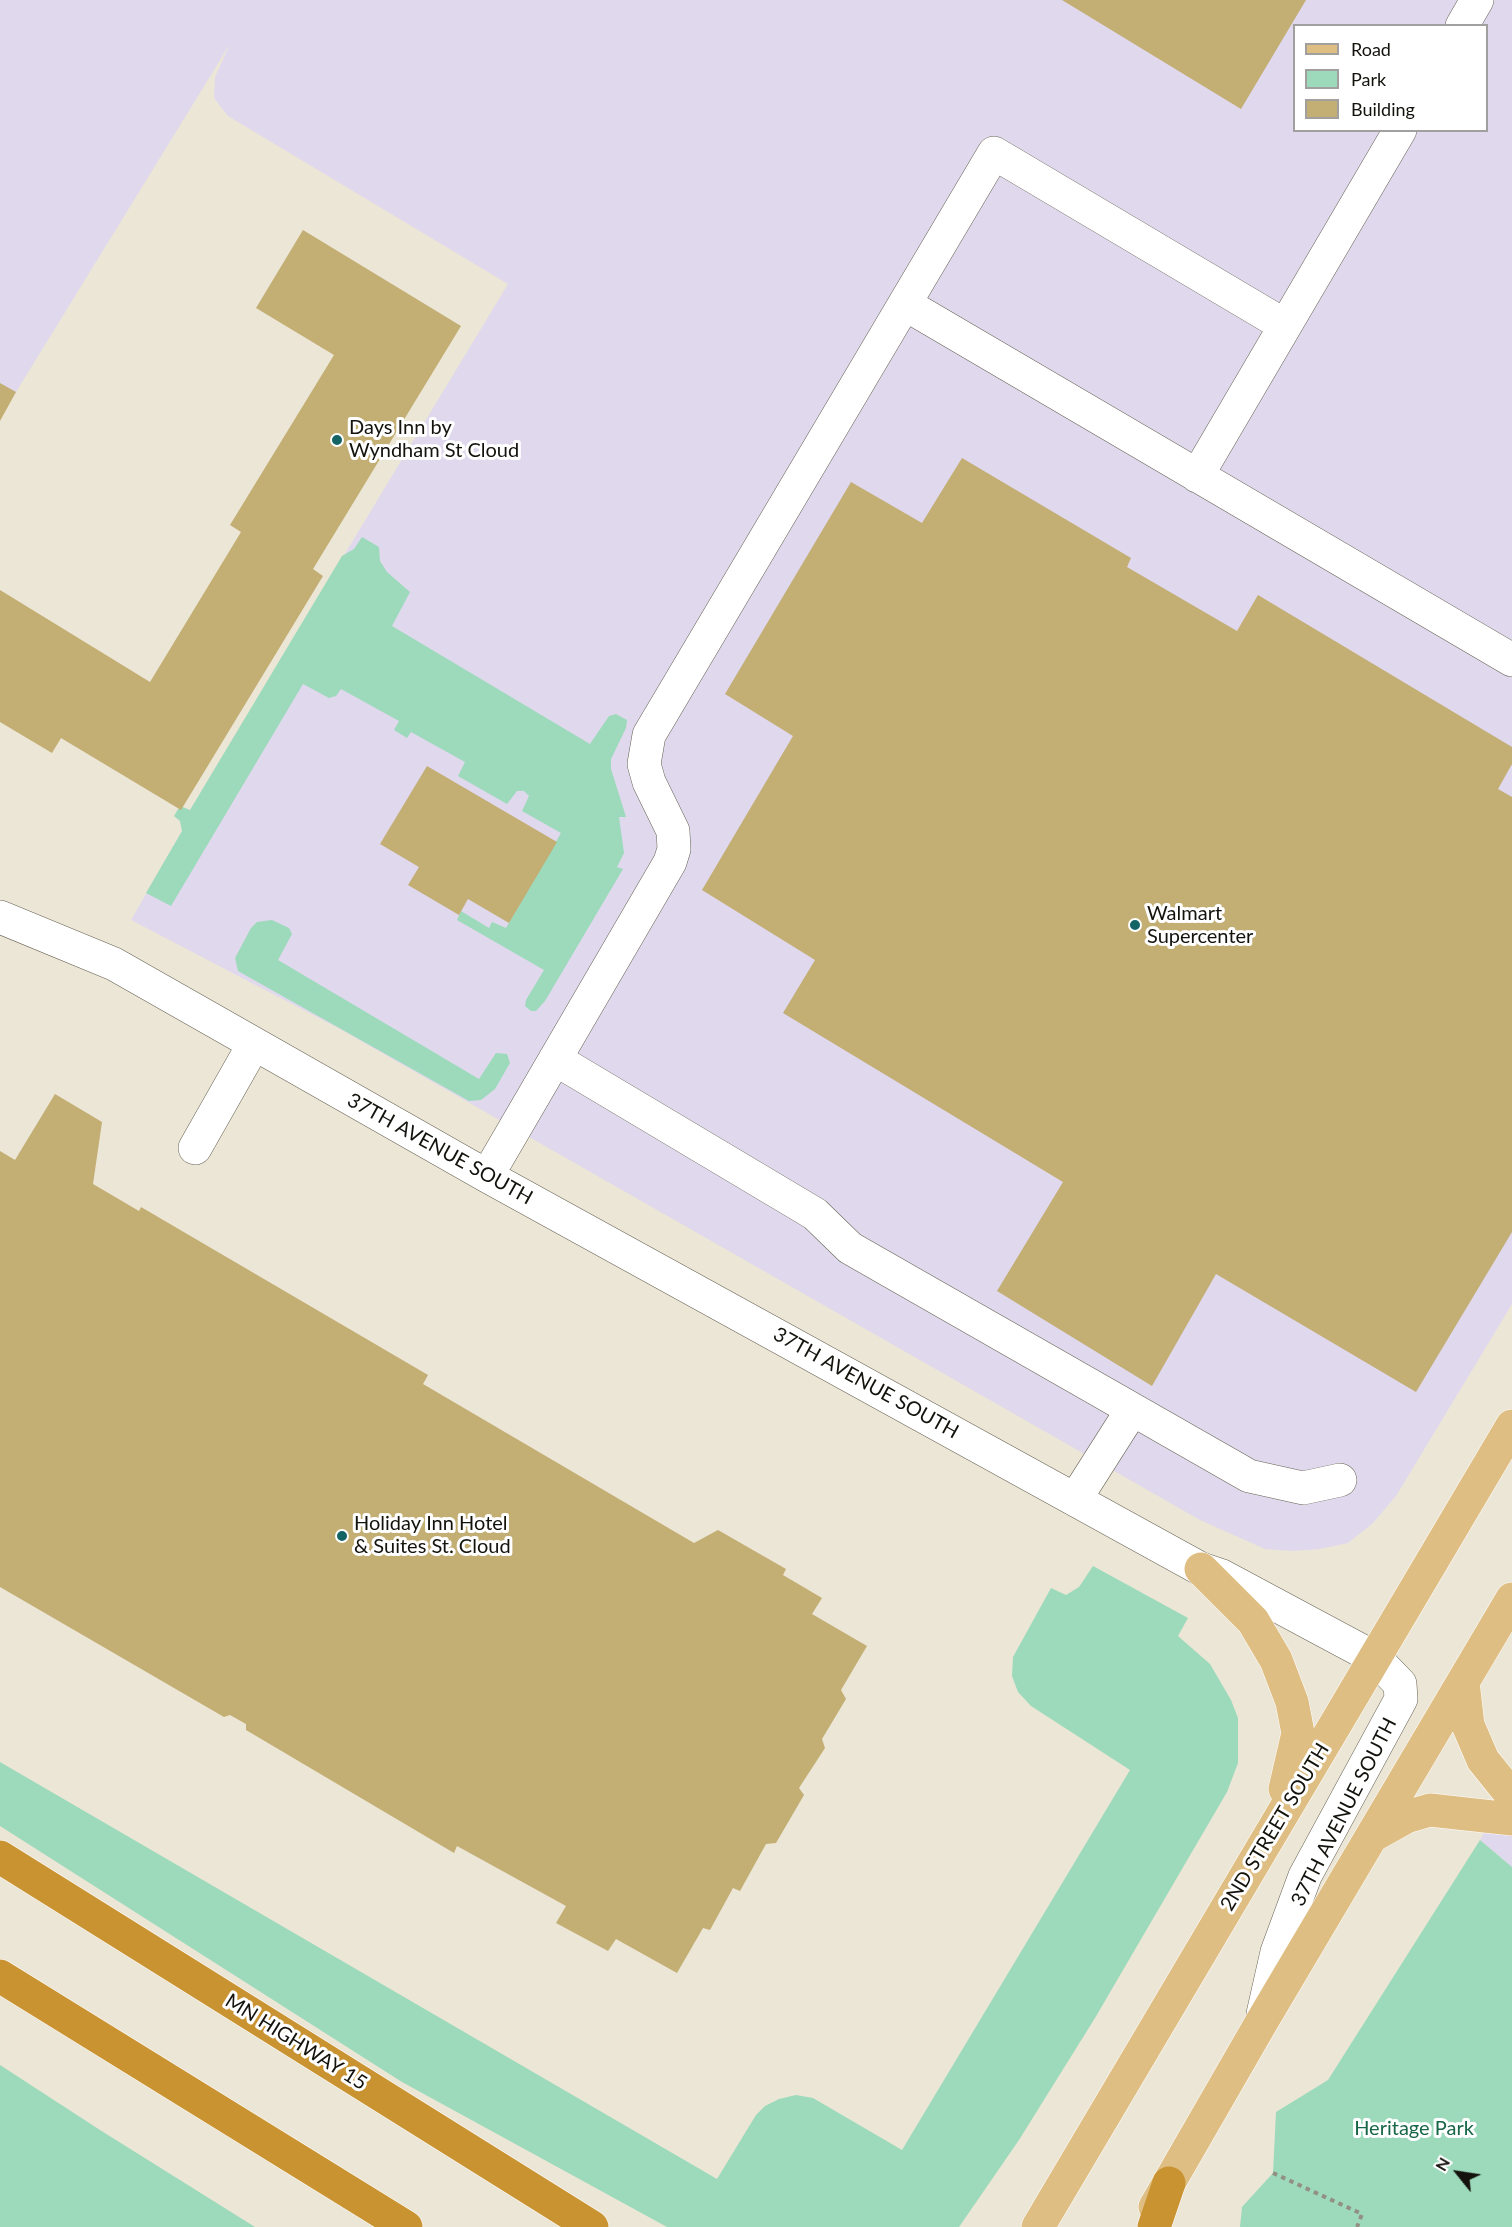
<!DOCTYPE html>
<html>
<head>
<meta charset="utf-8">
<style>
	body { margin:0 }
	#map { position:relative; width:1512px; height:2227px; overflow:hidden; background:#ece6d6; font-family:Lato,sans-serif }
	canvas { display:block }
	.legend { position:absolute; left:1293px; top:24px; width:195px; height:108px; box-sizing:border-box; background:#fff; border:2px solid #a1a09e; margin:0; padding:8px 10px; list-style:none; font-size:18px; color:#13120c }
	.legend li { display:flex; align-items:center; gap:12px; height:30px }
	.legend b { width:30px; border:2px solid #a1a09e }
	.north { position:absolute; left:1428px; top:2143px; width:60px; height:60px; -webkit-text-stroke:4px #fff; paint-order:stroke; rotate:300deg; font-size:16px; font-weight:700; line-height:24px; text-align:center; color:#13120c }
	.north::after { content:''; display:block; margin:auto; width:21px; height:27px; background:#13120c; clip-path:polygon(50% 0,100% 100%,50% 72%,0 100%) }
</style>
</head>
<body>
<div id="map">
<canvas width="1512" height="2227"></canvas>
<ul class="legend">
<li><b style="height:8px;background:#dfbe83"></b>Road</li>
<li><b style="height:16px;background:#9cdabb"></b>Park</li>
<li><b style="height:16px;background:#c3ae73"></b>Building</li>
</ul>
<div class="north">N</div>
</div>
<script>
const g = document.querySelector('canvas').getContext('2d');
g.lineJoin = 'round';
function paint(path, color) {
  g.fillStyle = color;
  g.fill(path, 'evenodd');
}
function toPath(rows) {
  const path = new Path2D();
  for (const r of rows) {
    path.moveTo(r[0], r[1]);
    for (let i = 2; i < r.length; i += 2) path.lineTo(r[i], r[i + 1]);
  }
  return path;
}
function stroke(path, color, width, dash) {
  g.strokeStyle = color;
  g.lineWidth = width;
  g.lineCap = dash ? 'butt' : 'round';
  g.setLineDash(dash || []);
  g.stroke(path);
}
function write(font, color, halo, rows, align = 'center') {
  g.font = font + ' Lato,sans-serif';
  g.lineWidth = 6;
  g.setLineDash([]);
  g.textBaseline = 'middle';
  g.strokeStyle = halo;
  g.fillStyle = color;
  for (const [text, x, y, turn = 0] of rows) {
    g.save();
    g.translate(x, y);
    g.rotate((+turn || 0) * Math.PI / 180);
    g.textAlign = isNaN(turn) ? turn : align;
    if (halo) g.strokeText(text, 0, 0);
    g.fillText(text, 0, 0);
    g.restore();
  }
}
paint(toPath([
	[0,0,1512,0,1512,1304,1396,1496,1373,1523,1348,1543,1320,1549,1292,1551,1265,1549,1200,1520,340,1029,131,920,182,831,180,821,174,816,190,810,508,284,228,116,214,98,215,77,230,44,0,418],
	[1294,26,1486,26,1486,130,1294,130],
	[1512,1785,1512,1867,1480,1840]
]), '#e0d8ed');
paint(toPath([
	[362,537,379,547,380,561,387,572,410,592,392,626,590,744,609,716,616,714,627,720,626,728,611,759,611,769,626,817,619,817,624,853,617,867,623,869,545,1001,536,1011,531,1011,525,1006,526,1000,544,970,457,920,461,911,489,928,492,922,506,928,561,833,522,811,529,796,524,791,517,791,507,804,458,776,465,762,411,732,407,738,394,730,399,721,341,689,336,696,329,698,303,684,171,906,146,893,182,831,180,821,174,816,180,806,190,810,342,556,354,549],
	[272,920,289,928,292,934,278,960,479,1079,496,1053,507,1054,510,1063,495,1089,481,1100,469,1101,238,971,235,958,251,928,257,922],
	[1093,1566,1188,1618,1178,1636,1210,1664,1231,1700,1238,1718,1238,1763,1227,1792,1095,2018,1019,2140,959,2227,667,2227,402,2082,0,1826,0,1762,717,2179,756,2115,765,2106,779,2099,796,2095,813,2098,902,2150,1130,1770,1031,1706,1018,1692,1012,1676,1013,1657,1051,1588,1066,1595,1079,1587],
	[1480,1840,1512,1867,1512,2227,1240,2227,1242,2207,1273,2173,1276,2112,1328,2080],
	[0,2065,100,2130,255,2227,0,2227]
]), '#9cdabb');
paint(toPath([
	[1062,0,1306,0,1241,109],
	[303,230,461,326,313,569,323,576,181,810,61,738,52,753,0,722,0,590,150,682,241,532,230,525,334,355,256,308],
	[0,383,16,392,0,421],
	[962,458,1131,558,1127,567,1237,631,1258,595,1512,747,1512,764,1498,789,1512,797,1512,1232,1416,1392,1216,1274,1152,1386,997,1291,1063,1182,783,1013,815,960,702,890,793,736,725,694,851,482,922,523],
	[427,766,557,842,509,923,468,899,459,915,408,885,419,867,380,844],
	[55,1094,102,1122,93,1184,139,1211,141,1207,428,1375,423,1384,694,1543,718,1530,786,1569,783,1575,822,1598,812,1614,867,1646,841,1690,846,1699,822,1739,825,1748,799,1788,804,1795,776,1843,766,1844,740,1891,733,1888,710,1930,703,1928,677,1973,616,1939,608,1951,556,1923,566,1906,457,1846,454,1853,246,1730,246,1724,230,1715,224,1717,0,1587,0,1151,15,1160]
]), '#c3ae73');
const minor = toPath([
	[1462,26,1477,0],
	[905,304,1512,660],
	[1197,476,1400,130],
	[0,917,114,964,487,1176,1201,1569,1222,1576,1375,1658,1400,1684,1401,1699,1305,1876,1277,1952,1263,2014],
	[555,1059,815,1214,850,1248,1249,1476,1303,1488,1340,1480],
	[195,1148,254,1044],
	[487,1176,670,862,674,849,673,831,649,782,644,764,649,735,994,153,1284,325],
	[1076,1498,1132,1410]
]);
const major = toPath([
	[1201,1569,1253,1621,1276,1660,1292,1702,1298,1733,1285,1789],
	[1463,1682,1468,1725,1483,1760,1512,1796],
	[1372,1836,1406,1817,1430,1810,1512,1819],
	[1155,2207,1261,2023,1512,1599],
	[1038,2227,1512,1426]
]);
const highway = toPath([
	[0,1857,592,2227],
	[0,1976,406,2227],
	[1154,2227,1169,2183]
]);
stroke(minor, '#676254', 34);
stroke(major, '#fff', 34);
stroke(highway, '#fff', 34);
stroke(toPath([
	[1273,2173,1362,2214,1357,2227]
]), '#928f83', 4, [4.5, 4.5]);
stroke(minor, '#fff', 33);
stroke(major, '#dfbe83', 33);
stroke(highway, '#ca9331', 33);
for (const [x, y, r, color] of [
	[337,440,6,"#146466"],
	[1135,925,6,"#146466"],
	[342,1536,6,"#146466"]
]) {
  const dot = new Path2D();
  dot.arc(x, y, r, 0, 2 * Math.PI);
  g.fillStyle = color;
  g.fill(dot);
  stroke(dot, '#fff', 2);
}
write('20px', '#13120c', '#fff', [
	["Days Inn by",349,428],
	["Wyndham St Cloud",349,451],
	["Walmart",1147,914],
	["Supercenter",1147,937],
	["Holiday Inn Hotel",354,1524],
	["& Suites St. Cloud",354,1547]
], 'left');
write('20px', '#13120c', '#fff', [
	["37TH AVENUE SOUTH",440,1149,29],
	["37TH AVENUE SOUTH",866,1383,29],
	["37TH AVENUE SOUTH",1344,1812,-63],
	["2ND STREET SOUTH",1275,1827,-59],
	["MN HIGHWAY 15",296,2042,32]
]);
write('20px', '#186648', '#fff', [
	["Heritage Park",1414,2129]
]);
</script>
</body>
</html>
